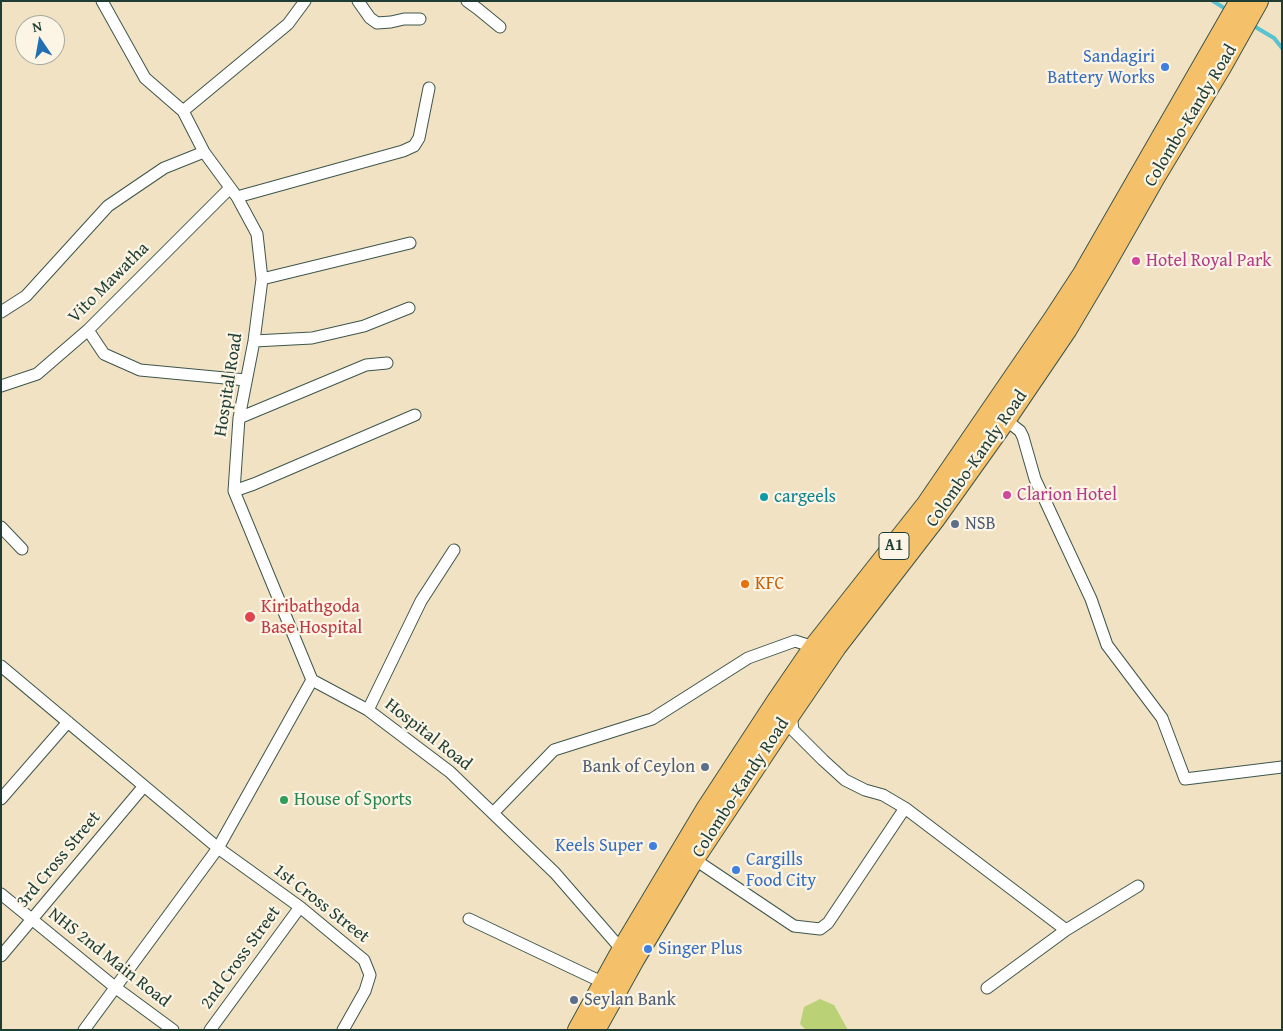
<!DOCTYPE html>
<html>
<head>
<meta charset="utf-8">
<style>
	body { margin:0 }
	#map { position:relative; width:1283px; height:1031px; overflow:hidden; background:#f1e2c4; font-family:"Gentium Book Plus",serif }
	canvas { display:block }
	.frame { position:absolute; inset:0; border:2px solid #1f3d34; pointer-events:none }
	.north { position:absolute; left:15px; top:15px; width:50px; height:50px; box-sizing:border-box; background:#fcf5e5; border:1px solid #a4ab9e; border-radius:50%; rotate:348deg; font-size:14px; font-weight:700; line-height:20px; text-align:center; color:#1f3d34 }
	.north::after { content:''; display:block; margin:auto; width:18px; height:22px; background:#1f6fb2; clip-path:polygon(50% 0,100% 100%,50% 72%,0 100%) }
</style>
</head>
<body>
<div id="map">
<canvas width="1283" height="1031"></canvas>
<div class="frame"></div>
<div class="north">N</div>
</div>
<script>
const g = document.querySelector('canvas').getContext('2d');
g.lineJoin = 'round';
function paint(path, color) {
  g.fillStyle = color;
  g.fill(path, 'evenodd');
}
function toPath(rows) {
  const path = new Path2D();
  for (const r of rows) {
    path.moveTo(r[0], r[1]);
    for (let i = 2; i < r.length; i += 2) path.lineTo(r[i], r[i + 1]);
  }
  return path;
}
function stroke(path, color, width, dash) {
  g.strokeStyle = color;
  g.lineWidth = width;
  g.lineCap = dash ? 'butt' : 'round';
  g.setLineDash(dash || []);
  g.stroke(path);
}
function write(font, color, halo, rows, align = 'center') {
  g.font = font + ' "Gentium Book Plus",serif';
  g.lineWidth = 4.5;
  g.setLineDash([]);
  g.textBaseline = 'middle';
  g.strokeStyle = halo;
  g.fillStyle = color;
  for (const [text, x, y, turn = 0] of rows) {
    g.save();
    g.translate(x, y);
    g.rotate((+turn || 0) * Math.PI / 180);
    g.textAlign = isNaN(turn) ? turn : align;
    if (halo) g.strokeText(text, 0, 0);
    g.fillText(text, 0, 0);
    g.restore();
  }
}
paint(toPath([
	[820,999,834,1005,848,1030,806,1030,800,1024,804,1007]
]), '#bad176');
stroke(toPath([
	[1213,1,1229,11],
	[1252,25,1274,38,1282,48]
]), '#57c3d1', 4);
const street = toPath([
	[102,1,145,78,183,111,204,152,237,197,257,234,262,279,254,341,239,418,234,491,312,680,368,710,450,772,555,873,622,950,626,953],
	[358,1,370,18,377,23,391,22,404,19,420,19],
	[467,1,478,9,500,27],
	[183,111,288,24,305,1],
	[237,197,403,151,414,146,419,138,429,88],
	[262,279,410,243],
	[1,312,26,296,108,206,164,168,204,152],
	[88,330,104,354,140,370,246,380],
	[254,341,312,338,364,326,409,308],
	[1,386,37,374,88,330,230,188],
	[1002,417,1020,431,1023,437,1035,479,1091,599,1107,645,1162,718,1185,779,1282,767],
	[239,418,366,365,387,363],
	[234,491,254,484,415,415],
	[1,527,22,549],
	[1,666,218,848,84,1030],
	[312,680,218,848,300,907,364,960,370,975,365,991,343,1030],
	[368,710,421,601,454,550],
	[791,715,793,730,823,760,845,780,865,790,883,795,905,808,1066,930],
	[1,799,68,722],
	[493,813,554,750,652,719,748,658,795,641,814,647],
	[694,859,794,926,820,929,828,923,905,808],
	[1,894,116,988,173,1030],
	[469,919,604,983],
	[1,956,144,786],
	[987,988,1066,930,1138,886],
	[210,1030,300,907]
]);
const highway = toPath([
	[578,1030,622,950,707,808,777,701,814,647,927,504,1053,320,1083,274,1240,1],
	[595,1030,635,958,694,859,791,713,836,647,934,520,1006,419,1067,329,1102,270,1156,175,1221,67,1258,1]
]);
stroke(street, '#3e564a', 13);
stroke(highway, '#3e564a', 22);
stroke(street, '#fff', 11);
stroke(highway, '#f4c16a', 20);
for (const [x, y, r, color] of [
	[1165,67,5,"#3f7fe0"],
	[1136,261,5,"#d1479c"],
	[1007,495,5,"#d1479c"],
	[764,497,5,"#0f9aa8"],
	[955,524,5,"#5c6f8a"],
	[745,584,5,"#e8710a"],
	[250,617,6,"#e0444e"],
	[705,767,5,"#5c6f8a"],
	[284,800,5,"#2e9e5b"],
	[653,846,5,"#3f7fe0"],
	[736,870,5,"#3f7fe0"],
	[648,949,5,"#3f7fe0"],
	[574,1000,5,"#5c6f8a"]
]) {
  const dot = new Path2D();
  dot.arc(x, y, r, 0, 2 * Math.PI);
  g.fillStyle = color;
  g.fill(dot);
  stroke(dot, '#fcf5e5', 2);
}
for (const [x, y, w] of [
	[894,546,30]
]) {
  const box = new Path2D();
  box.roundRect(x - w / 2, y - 13.5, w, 27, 4);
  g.fillStyle = '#fcf5e5';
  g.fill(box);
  stroke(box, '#1f3d34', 1);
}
write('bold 16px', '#1f3d34', null, [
	["A1",894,546]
]);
write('18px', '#366cbe', '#fcf5e5', [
	["Sandagiri",1155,57],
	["Battery Works",1155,78],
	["Keels Super",643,846],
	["Cargills",746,860,"left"],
	["Food City",746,881,"left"],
	["Singer Plus",658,949,"left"]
], 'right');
write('18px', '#1f3d34', '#fcf5e5', [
	["Colombo-Kandy Road",1191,116,-59],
	["Vito Mawatha",109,283,-45],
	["Hospital Road",229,385,-81],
	["Colombo-Kandy Road",977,459,-55],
	["Hospital Road",428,735,38],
	["Colombo-Kandy Road",741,788,-57],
	["3rd Cross Street",59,860,-50],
	["1st Cross Street",321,904,38],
	["NHS 2nd Main Road",109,958,38],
	["2nd Cross Street",241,958,-54]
]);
write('18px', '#b23c85', '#fcf5e5', [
	["Hotel Royal Park",1146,261],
	["Clarion Hotel",1017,495]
], 'left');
write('18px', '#0d838f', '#fcf5e5', [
	["cargeels",774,497]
], 'left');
write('18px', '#4e5e75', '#fcf5e5', [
	["NSB",965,524],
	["Bank of Ceylon",695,767,"right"],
	["Seylan Bank",584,1000]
], 'left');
write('18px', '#c56008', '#fcf5e5', [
	["KFC",755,584]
], 'left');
write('18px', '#be3a42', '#fcf5e5', [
	["Kiribathgoda",261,607],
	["Base Hospital",261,628]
], 'left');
write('18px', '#27864d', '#fcf5e5', [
	["House of Sports",294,800]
], 'left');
</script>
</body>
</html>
